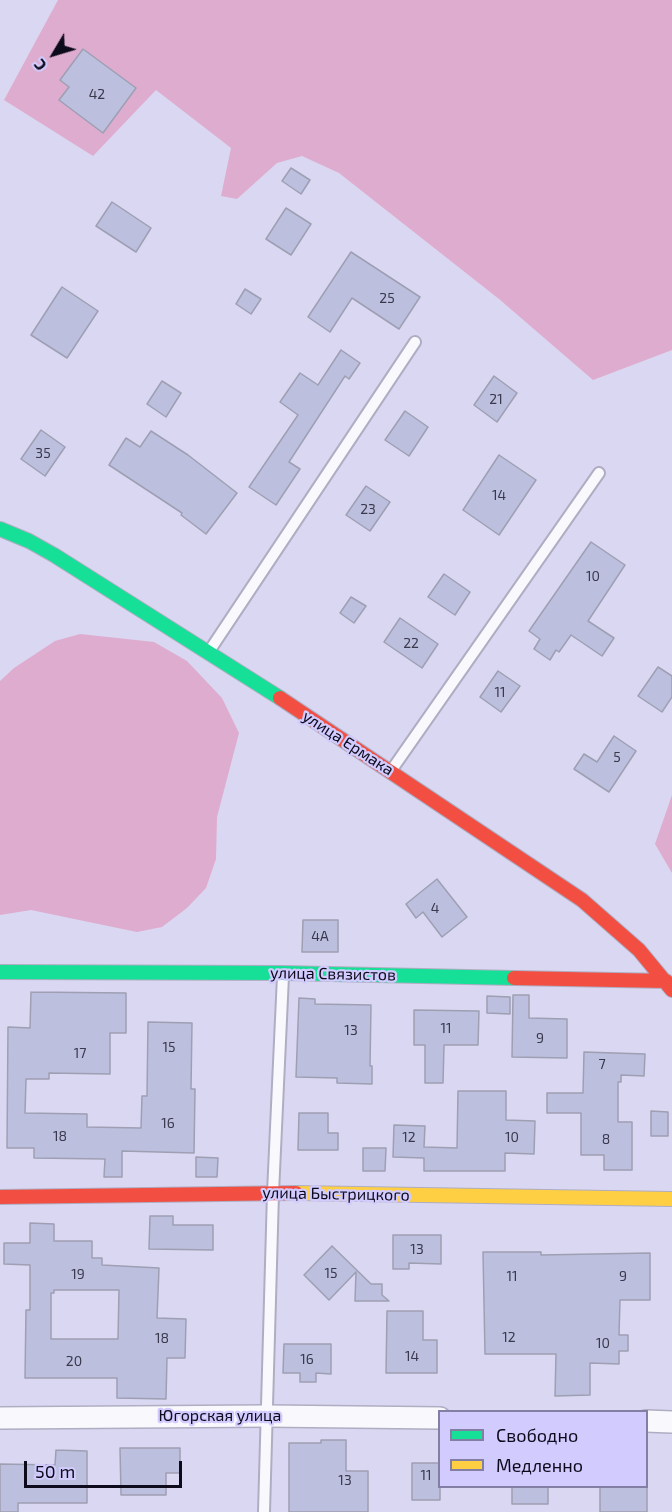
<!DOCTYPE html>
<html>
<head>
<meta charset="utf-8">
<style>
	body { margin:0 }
	#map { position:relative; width:672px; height:1512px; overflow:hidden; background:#dad7f2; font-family:"Exo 2",sans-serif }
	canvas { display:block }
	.legend { position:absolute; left:438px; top:1410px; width:210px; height:78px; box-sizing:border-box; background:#d1cbfe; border:2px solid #837ea3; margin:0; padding:8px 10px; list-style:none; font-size:18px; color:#0d0a1b }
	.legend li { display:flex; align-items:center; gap:12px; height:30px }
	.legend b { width:30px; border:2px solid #837ea3 }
	.north { position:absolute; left:24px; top:24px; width:60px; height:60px; -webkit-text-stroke:4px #d1cbfe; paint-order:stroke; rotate:232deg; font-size:16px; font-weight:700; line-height:24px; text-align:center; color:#0d0a1b }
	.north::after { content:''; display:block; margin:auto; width:21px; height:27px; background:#0d0a1b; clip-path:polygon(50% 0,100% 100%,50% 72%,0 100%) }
	.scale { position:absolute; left:24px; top:1461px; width:158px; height:27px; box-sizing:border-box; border:3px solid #0d0a1b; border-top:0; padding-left:8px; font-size:18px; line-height:21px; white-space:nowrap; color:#0d0a1b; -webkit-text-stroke:4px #d1cbfe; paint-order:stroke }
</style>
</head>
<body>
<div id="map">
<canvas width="672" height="1512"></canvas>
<ul class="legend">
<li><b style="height:8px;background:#16e098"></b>Свободно</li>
<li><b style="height:8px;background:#ffcf43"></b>Медленно</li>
</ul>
<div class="north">С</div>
<div class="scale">50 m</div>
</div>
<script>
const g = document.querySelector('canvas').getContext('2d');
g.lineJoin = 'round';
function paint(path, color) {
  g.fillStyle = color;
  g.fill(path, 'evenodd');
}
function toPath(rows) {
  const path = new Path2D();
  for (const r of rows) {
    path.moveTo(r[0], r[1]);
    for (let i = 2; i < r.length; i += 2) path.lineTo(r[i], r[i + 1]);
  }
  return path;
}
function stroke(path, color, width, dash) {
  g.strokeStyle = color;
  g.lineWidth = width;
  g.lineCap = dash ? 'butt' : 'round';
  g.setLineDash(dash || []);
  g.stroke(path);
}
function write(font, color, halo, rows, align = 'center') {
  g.font = font + ' "Exo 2",sans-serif';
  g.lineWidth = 4.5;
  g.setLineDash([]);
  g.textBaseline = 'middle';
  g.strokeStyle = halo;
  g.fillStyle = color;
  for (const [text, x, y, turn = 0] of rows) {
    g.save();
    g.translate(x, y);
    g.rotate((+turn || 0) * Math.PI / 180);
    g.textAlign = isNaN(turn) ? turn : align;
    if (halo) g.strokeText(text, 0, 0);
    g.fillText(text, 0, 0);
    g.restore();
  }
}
paint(toPath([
	[58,0,672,0,672,350,593,380,499,299,339,173,302,156,277,163,237,199,221,196,231,148,156,90,93,156,4,100],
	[80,634,154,642,187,661,222,698,239,733,217,817,216,859,206,888,187,908,162,927,137,932,31,910,0,915,0,681,14,668,55,641],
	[672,795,672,873,655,844]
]), '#deaccf');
const building = toPath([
	[83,49,136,88,103,133,59,100,69,87,60,80,83,49],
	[291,168,310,180,301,194,282,181,291,168],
	[112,202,151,228,136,252,96,226,112,202],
	[286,208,311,224,291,255,266,239,286,208],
	[351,252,420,297,399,329,352,298,330,332,308,317,351,252],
	[62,287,98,311,67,358,31,335,62,287],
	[245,289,261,299,251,314,236,304,245,289],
	[341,350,360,363,349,379,345,376,289,462,300,469,276,505,249,487,298,415,280,402,300,373,318,385,341,350],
	[494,376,517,393,497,422,474,405,494,376],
	[162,381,181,393,166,417,147,404,162,381],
	[405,411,428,427,409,456,385,440,405,411],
	[41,430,65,447,45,476,21,459,41,430],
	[151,431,188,455,237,493,206,534,181,515,182,513,109,465,126,438,140,447,151,431],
	[499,455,536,480,499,535,463,510,499,455],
	[366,486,390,502,370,531,346,515,366,486],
	[591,542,625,565,588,621,614,638,602,656,571,635,559,652,556,650,550,660,534,649,540,639,529,631,591,542],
	[444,574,470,592,455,615,428,597,444,574],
	[351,597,366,606,354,623,340,613,351,597],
	[400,618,438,644,422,668,384,642,400,618],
	[658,667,672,676,672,697,662,712,638,696,658,667],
	[498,671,520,686,501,712,480,697,498,671],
	[614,736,636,751,609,792,574,769,584,754,597,762,614,736],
	[437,879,467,917,442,937,423,912,416,918,406,904,437,879],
	[303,920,338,920,338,952,302,952,303,920],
	[31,992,126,993,126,1033,110,1033,110,1074,49,1073,49,1079,26,1079,25,1113,87,1114,87,1127,141,1128,142,1096,147,1096,148,1022,192,1023,191,1089,195,1089,194,1153,122,1151,122,1177,104,1177,105,1159,34,1158,34,1148,7,1148,8,1027,30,1028,31,992],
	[513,995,529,995,529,1018,567,1019,567,1058,512,1057,513,995],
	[487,996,510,997,510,1014,487,1013,487,996],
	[299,998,315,999,315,1004,371,1005,370,1066,372,1066,372,1084,337,1083,337,1078,296,1077,299,998],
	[414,1010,479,1011,478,1045,444,1045,443,1083,425,1083,425,1045,414,1045,414,1010],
	[584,1052,645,1054,644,1076,621,1075,621,1082,618,1082,618,1122,632,1122,632,1170,604,1170,604,1155,581,1155,581,1113,547,1113,547,1093,583,1093,584,1052],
	[458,1091,506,1091,506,1120,535,1121,534,1154,505,1153,505,1171,424,1171,424,1158,393,1157,394,1125,425,1126,424,1147,457,1148,458,1091],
	[651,1111,668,1112,668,1136,651,1136,651,1111],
	[299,1113,328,1113,328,1133,338,1133,338,1150,298,1150,299,1113],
	[363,1148,386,1148,385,1171,363,1171,363,1148],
	[196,1157,218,1158,217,1177,196,1177,196,1157],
	[150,1216,173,1216,173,1225,213,1225,213,1250,149,1249,150,1216],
	[30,1223,54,1224,54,1241,92,1241,92,1258,102,1258,102,1265,159,1268,157,1318,186,1319,185,1358,167,1358,166,1399,117,1398,117,1378,25,1378,26,1310,30,1310,30,1265,4,1264,4,1243,30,1243,30,1223],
	[54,1290,119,1290,118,1339,51,1339,51,1293,54,1293,54,1290],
	[393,1235,441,1235,441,1264,409,1263,409,1269,393,1269,393,1235],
	[332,1246,371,1284,382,1284,382,1295,389,1301,355,1301,356,1272,329,1300,304,1275,332,1246],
	[483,1252,541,1252,541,1255,650,1253,650,1300,620,1300,619,1335,628,1335,628,1351,619,1351,619,1364,590,1363,590,1395,555,1396,556,1354,485,1354,483,1252],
	[387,1311,423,1311,423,1340,437,1340,437,1373,386,1373,387,1311],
	[284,1344,331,1344,331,1374,316,1373,316,1382,300,1382,300,1373,283,1373,284,1344],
	[321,1440,346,1440,346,1471,368,1471,368,1512,289,1512,289,1443,321,1443,321,1440],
	[120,1448,180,1448,180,1473,166,1473,166,1495,121,1495,120,1448],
	[56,1450,87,1451,87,1503,18,1503,18,1512,0,1512,0,1464,55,1465,56,1450],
	[412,1463,440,1463,440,1500,412,1500,412,1463],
	[512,1486,548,1486,548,1504,512,1504,512,1486],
	[600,1486,647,1486,647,1512,600,1512,600,1486]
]);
paint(building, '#bcc0de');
stroke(building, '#9e9fb3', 1.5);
const lane = toPath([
	[210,650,415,342],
	[393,768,599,473],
	[264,1512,273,1193,283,976]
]);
const street = toPath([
	[0,1418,267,1416,440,1418],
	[646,1421,672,1422]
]);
const fast = toPath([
	[0,529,29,541,54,555,280,698],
	[0,972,283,973,514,978]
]);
const slow = toPath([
	[296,1193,672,1199]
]);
const jam = toPath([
	[280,698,582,900,639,950,672,990],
	[514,978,666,981],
	[0,1197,296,1193]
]);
stroke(lane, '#afadc2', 14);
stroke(street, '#afadc2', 24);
stroke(fast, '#afadc2', 16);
stroke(slow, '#afadc2', 16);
stroke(jam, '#afadc2', 16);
stroke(lane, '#f9f9fd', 10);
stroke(street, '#f9f9fd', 21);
stroke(fast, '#16e098', 14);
stroke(slow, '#ffcf43', 14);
stroke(jam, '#f24e42', 14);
write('14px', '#3a384d', null, [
	["42",97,94],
	["25",387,298],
	["21",496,399],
	["35",43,453],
	["14",499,495],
	["23",368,509],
	["10",593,576],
	["22",411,643],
	["11",500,692],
	["5",617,757],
	["4",435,908],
	["4А",320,936],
	["11",446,1028],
	["13",351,1030],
	["9",540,1038],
	["15",169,1047],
	["17",80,1053],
	["7",602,1064],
	["16",168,1123],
	["18",60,1136],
	["12",409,1137],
	["10",512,1137],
	["8",606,1139],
	["13",417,1249],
	["15",331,1273],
	["19",78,1274],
	["11",512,1276],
	["9",623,1276],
	["12",509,1337],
	["18",162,1338],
	["10",603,1343],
	["14",412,1356],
	["16",307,1359],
	["20",74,1361],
	["11",426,1475],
	["13",345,1480]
]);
write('16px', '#0d0a1b', '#d1cbfe', [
	["улица Ермака",348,743,33],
	["улица Связистов",333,974,1],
	["улица Быстрицкого",336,1194,1],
	["Югорская улица",220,1416]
]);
</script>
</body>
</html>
